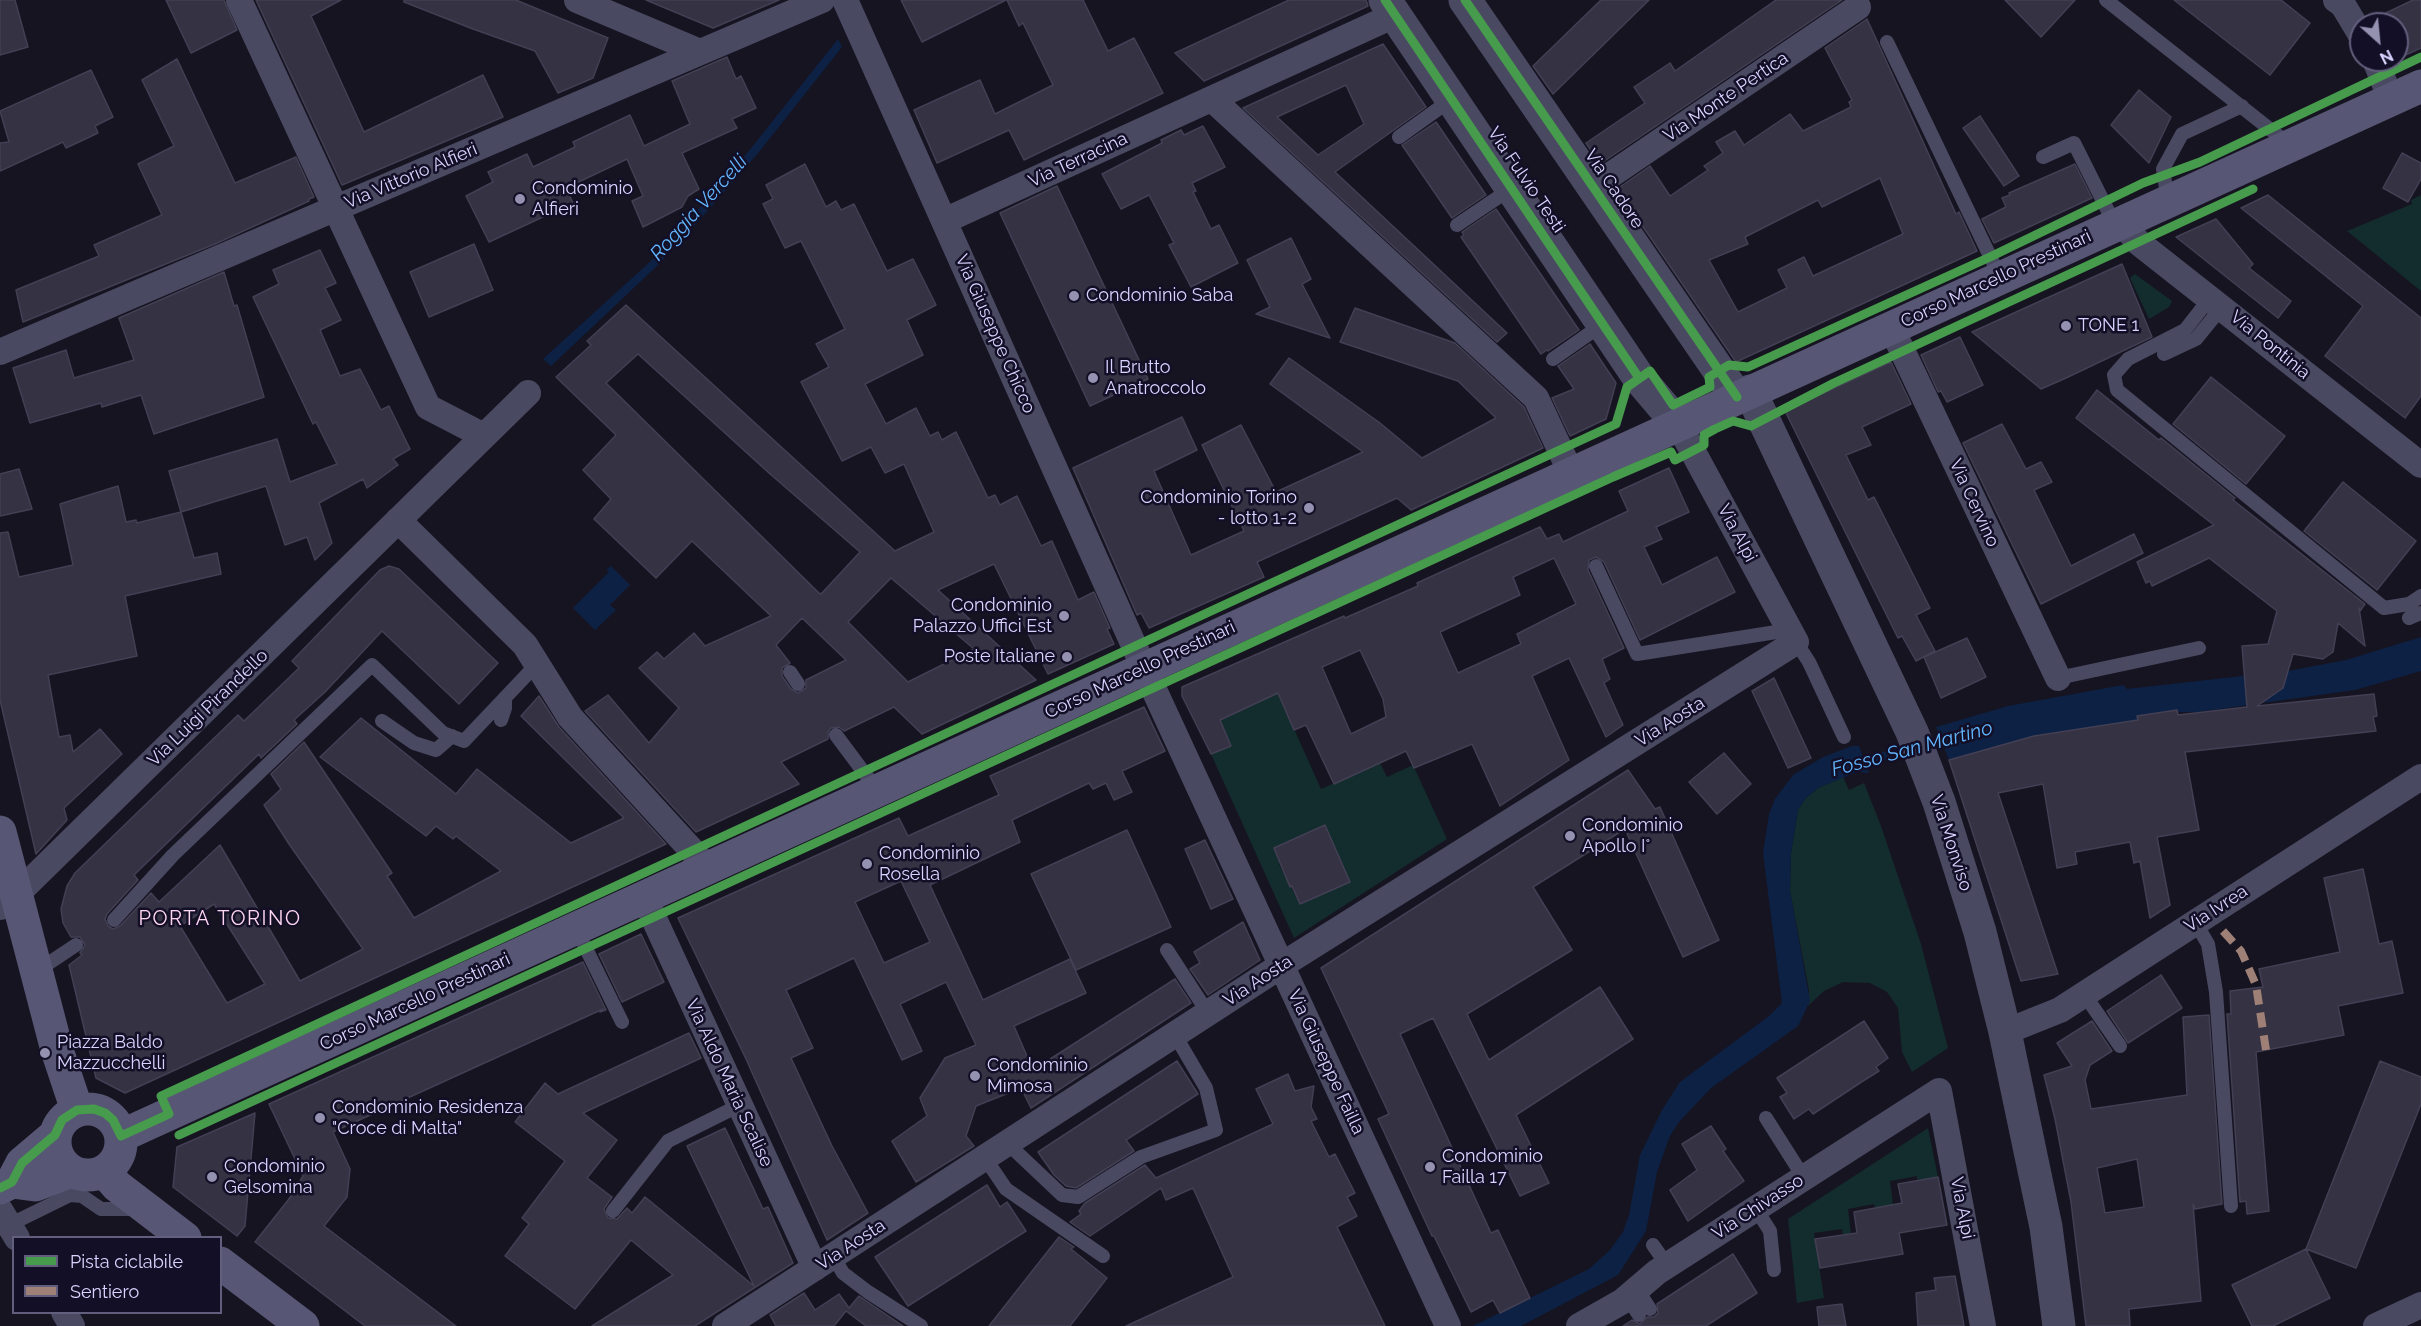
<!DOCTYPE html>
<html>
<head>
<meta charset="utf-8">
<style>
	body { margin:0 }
	#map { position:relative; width:2421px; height:1326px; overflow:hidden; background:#161421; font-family:Raleway,sans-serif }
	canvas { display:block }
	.legend { position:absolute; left:12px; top:1236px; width:210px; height:78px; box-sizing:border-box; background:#130f26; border:2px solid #625e7d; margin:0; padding:8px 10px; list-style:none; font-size:18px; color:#d9d4ff }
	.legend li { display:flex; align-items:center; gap:12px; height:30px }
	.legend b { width:30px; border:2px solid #625e7d }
	.north { position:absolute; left:2349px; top:12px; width:60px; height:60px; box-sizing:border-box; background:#130f26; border:2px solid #625e7d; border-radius:50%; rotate:153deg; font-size:16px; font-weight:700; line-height:24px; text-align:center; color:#d9d4ff }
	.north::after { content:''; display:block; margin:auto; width:21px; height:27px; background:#9591b1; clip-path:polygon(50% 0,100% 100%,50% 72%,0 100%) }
</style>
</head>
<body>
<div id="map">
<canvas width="2421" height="1326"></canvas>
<ul class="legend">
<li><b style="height:8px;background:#469c4c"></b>Pista ciclabile</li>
<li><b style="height:8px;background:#9e8076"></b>Sentiero</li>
</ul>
<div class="north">N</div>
</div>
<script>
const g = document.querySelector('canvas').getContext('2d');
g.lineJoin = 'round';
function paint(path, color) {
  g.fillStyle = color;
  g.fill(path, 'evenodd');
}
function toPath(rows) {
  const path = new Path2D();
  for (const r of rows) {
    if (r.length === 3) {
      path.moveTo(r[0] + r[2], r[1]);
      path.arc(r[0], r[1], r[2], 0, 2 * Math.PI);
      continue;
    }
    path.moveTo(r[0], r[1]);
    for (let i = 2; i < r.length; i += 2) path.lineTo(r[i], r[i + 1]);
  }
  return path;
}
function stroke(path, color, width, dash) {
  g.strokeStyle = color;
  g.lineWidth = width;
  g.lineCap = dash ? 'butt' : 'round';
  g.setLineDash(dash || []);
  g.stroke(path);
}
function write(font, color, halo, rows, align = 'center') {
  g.font = font + ' Raleway,sans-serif';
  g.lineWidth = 5;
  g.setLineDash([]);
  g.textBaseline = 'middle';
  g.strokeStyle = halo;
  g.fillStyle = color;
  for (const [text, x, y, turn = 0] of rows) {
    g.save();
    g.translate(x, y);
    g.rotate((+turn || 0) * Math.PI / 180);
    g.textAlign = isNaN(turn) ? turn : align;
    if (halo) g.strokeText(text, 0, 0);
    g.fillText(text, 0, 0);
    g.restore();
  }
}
paint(toPath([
	[2421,195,2421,291,2347,231,2412,204,2411,200],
	[2135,274,2172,301,2169,307,2149,319,2130,278],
	[1278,693,1321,789,1380,763,1387,777,1413,765,1447,839,1294,938,1211,754,1231,746,1217,712,1255,704],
	[1325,825,1350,882,1300,904,1279,864,1281,863,1275,848],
	[1843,777,1849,790,1864,783,1881,826,1921,944,1948,1048,1912,1072,1902,1052,1898,1008,1887,992,1870,983,1843,982,1824,991,1808,1006,1809,990,1790,891,1791,853,1798,810,1805,799,1818,788],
	[1928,1128,1938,1177,1917,1180,1917,1176,1890,1181,1893,1205,1875,1208,1874,1204,1848,1209,1851,1234,1843,1235,1842,1229,1814,1233,1824,1298,1797,1303,1788,1219]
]), '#132c2d');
paint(toPath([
	[838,39,842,47,759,152,689,232,657,266,551,366,543,359,652,260,683,227,752,147],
	[611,566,630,585,610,605,616,610,595,630,573,608,609,572,606,570],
	[2421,637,2421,671,2355,690,2198,712,2178,712,2177,710,2137,716,2138,720,2034,736,1949,760,1936,727,2008,706,2123,685,2127,689,2225,678,2288,671,2346,660],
	[1852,746,1859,746,1869,773,1857,772,1818,788,1805,799,1798,810,1791,853,1790,891,1810,1001,1798,1026,1711,1088,1679,1122,1670,1136,1657,1172,1646,1231,1618,1275,1521,1326,1473,1326,1589,1269,1610,1250,1623,1232,1629,1215,1640,1155,1662,1110,1680,1082,1769,1016,1782,1003,1763,853,1769,814,1775,799,1793,775,1823,757]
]), '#0d2144');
stroke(toPath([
	[1924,747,1953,740],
	[1854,762,1912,750]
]), '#0d2144', 8);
const building = toPath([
	[0,0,15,0,28,47,0,55,0,0],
	[166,0,224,0,237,30,191,53,166,0],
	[256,0,341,0,311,16,364,132,483,75,503,117,342,185,256,0],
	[404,0,516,0,608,38,593,78,558,93,535,51,473,29,404,2,404,0],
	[646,0,779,0,713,28,646,0],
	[901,0,1006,0,922,42,901,0],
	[1007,0,1083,0,1108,51,1134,38,1163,93,1024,160,1009,130,937,163,914,110,980,80,995,114,1053,85,1023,23,1019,26,1007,0],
	[1289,0,1366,0,1368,6,1204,81,1175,53,1289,0],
	[1601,0,1649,0,1553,94,1533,66,1601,0],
	[1776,0,1842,0,1600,164,1586,143,1645,103,1634,87,1670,63,1675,71,1776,0],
	[2005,0,2075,0,2041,37,2005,0],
	[2174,0,2281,0,2310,23,2270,75,2174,0],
	[2413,0,2421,0,2421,48,2397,59,2397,24,2373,24,2371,20,2413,0],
	[1867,19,1956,214,1959,212,1977,251,1736,362,1617,189,1650,166,1670,196,1708,170,1704,166,1723,153,1716,142,1735,131,1744,145,1790,114,1803,131,1851,107,1849,102,1852,100,1825,48,1867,19],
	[1880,178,1903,234,1813,276,1804,257,1778,270,1787,288,1738,312,1709,260,1748,244,1745,237,1818,200,1822,207,1880,178],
	[1383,44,1426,107,1335,172,1507,333,1497,342,1243,108,1383,44],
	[1346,85,1364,124,1318,155,1277,117,1346,85],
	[727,57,736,79,741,76,756,108,732,119,737,128,682,153,699,189,688,196,682,207,643,227,632,201,643,196,627,159,566,188,573,203,489,242,466,196,493,182,488,172,527,154,533,167,575,147,573,142,630,115,644,146,690,124,672,81,727,57],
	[177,59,235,183,296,157,314,197,309,199,309,201,215,244,23,322,16,290,99,256,94,245,162,215,138,164,174,146,142,80,177,59],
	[91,70,113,117,95,126,98,133,66,148,63,142,0,171,0,143,9,142,0,111,91,70],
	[2139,90,2171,117,2149,163,2111,125,2139,90],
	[1980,116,2019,176,2004,186,1963,128,1980,116],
	[1436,122,1486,195,1452,218,1402,145,1436,122],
	[1203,126,1225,167,1192,183,1196,191,1193,192,1211,229,1219,225,1238,263,1191,287,1169,245,1174,243,1149,195,1121,209,1102,174,1162,143,1161,140,1181,130,1184,135,1203,126],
	[2402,153,2421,163,2421,179,2408,202,2383,188,2402,153],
	[805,164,826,207,836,201,841,210,854,204,887,271,913,259,936,305,907,320,923,355,865,384,886,424,916,408,930,436,938,432,942,440,956,432,988,498,995,495,1000,505,1017,496,1041,546,1052,541,1078,600,1094,592,1110,628,1107,629,1114,644,1048,674,994,564,938,590,1036,680,922,734,894,707,844,731,839,727,831,728,828,732,828,739,781,762,799,784,696,832,585,711,608,695,649,743,679,708,639,668,657,652,664,659,694,633,705,646,771,616,692,541,656,578,594,519,611,499,583,470,616,435,556,377,591,345,587,341,626,305,895,551,934,532,904,464,885,473,871,447,842,461,801,382,829,367,816,344,845,329,801,241,785,248,763,204,773,199,766,185,805,164],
	[638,354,769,473,860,552,822,593,820,594,606,383,638,354],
	[891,578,974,649,908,682,848,622,891,578],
	[802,618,846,660,806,680,806,688,798,693,791,689,782,676,782,668,790,663,776,645,802,618],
	[2075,164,2092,198,1994,243,1982,219,2006,207,2002,198,2010,195,2009,193,2075,164],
	[1057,186,1148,379,1090,406,1000,213,1057,186],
	[2268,195,2421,318,2421,396,2405,418,2325,356,2363,306,2241,208,2268,195],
	[1496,209,1579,330,1548,351,1547,350,1541,354,1461,237,1464,235,1462,232,1496,209],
	[2216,219,2253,264,2249,268,2291,301,2278,318,2176,237,2216,219],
	[1291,238,1311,279,1302,284,1330,338,1256,314,1270,307,1247,260,1291,238],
	[474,244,493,290,429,317,410,272,474,244],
	[320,250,336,283,325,288,341,320,320,330,340,376,360,369,381,410,389,406,410,449,393,459,398,465,367,488,363,479,319,503,332,543,315,560,307,537,285,545,266,486,181,512,169,471,277,439,290,482,337,464,316,422,313,424,253,297,279,284,273,270,320,250],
	[2122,264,2152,337,2066,378,2041,389,1972,332,2122,264],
	[224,272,234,306,237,305,264,397,154,434,141,395,102,407,101,403,30,423,13,368,66,350,74,378,134,360,119,318,224,272],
	[1355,308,1455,343,1524,407,1543,448,1411,510,1397,498,1257,562,1264,577,1149,628,1141,613,1137,615,1073,468,1182,417,1197,450,1154,471,1191,555,1244,531,1202,445,1241,425,1276,492,1363,452,1270,384,1289,358,1380,423,1422,458,1496,418,1458,381,1340,342,1355,308],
	[1960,337,1983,385,1947,402,1941,391,1938,392,1921,355,1960,337],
	[1590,344,1616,383,1606,419,1570,436,1552,398,1574,389,1558,366,1590,344],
	[1891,362,1911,404,1862,427,1871,445,1846,455,1868,500,1874,497,1930,608,1916,615,1935,651,1916,661,1902,636,1898,638,1785,411,1891,362],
	[2211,377,2285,436,2246,484,2173,424,2211,377],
	[2097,390,2159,440,2161,438,2235,498,2233,500,2365,604,2360,611,2359,608,2365,646,2338,623,2333,652,2323,659,2293,654,2283,688,2257,706,2374,694,2377,716,2373,717,2376,731,2185,752,2199,830,2157,837,2170,905,2150,918,2140,861,2134,863,2130,842,2075,852,2077,864,2057,868,2043,784,1998,793,2058,974,2021,981,1949,760,2034,736,2138,720,2137,716,2177,710,2178,715,2247,707,2242,646,2268,644,2277,611,2209,558,2152,586,2150,581,2146,583,2137,562,2214,525,2076,418,2097,390],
	[2002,424,2026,469,2041,462,2052,482,2034,490,2071,566,2134,534,2143,553,2041,604,1963,443,2002,424],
	[1669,468,1689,512,1656,527,1662,539,1644,547,1662,585,1717,557,1735,592,1640,640,1604,562,1596,557,1589,560,1588,570,1624,648,1602,659,1610,679,1604,683,1623,725,1606,737,1569,658,1532,676,1569,760,1500,806,1472,744,1414,768,1406,751,1334,784,1306,725,1294,730,1278,693,1220,720,1231,746,1211,754,1182,696,1182,687,1344,616,1345,618,1418,586,1417,583,1540,527,1547,539,1559,534,1563,542,1628,511,1619,491,1669,468],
	[1554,558,1576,604,1517,634,1521,644,1458,673,1440,632,1520,595,1513,577,1554,558],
	[1360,650,1383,699,1386,717,1351,734,1322,667,1360,650],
	[19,469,32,509,0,516,0,474,19,469],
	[2343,482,2416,541,2377,590,2304,531,2343,482],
	[118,486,126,522,136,520,137,523,181,512,194,558,217,553,221,574,125,596,137,656,48,675,59,737,70,735,73,752,100,729,122,754,64,808,67,820,36,854,0,700,0,533,8,532,19,577,73,565,60,504,118,486],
	[389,566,399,569,498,663,459,704,382,631,325,692,294,720,297,724,261,758,259,754,134,875,138,880,107,914,105,919,108,926,113,929,120,926,151,893,159,902,220,845,300,981,363,949,289,844,264,805,281,789,271,774,304,742,392,873,387,876,414,918,501,871,456,836,453,839,436,826,426,836,320,757,361,718,456,794,477,769,571,843,624,818,521,716,539,696,559,727,666,844,125,1093,96,1078,69,965,82,955,80,953,85,945,80,937,71,937,63,923,61,909,67,886,75,873,238,715,244,721,299,668,292,661,380,570,389,566],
	[214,904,265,984,227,1003,180,926,214,904],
	[1967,638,1986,677,1941,698,1924,657,1967,638],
	[1774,678,1811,758,1788,768,1752,691,1774,678],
	[1144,707,1165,751,1122,771,1132,792,1114,800,1106,783,1093,789,1089,783,1012,820,1020,842,930,885,983,1000,1070,959,1086,993,1014,1026,1033,1070,1175,979,1191,1003,1031,1108,1021,1088,976,1106,966,1136,974,1146,916,1182,892,1141,927,1116,920,1098,945,1058,976,1045,946,982,900,1004,922,1051,902,1060,854,958,786,990,813,1048,791,1058,832,1146,868,1213,827,1240,746,1059,678,918,899,818,908,836,999,795,990,776,1144,707],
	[901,881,930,942,884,963,855,902,901,881],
	[1724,753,1751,784,1717,814,1689,782,1724,753],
	[1628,770,1655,809,1660,807,1719,940,1683,957,1625,829,1533,887,1572,950,1467,1014,1489,1060,1600,987,1633,1039,1516,1115,1549,1183,1520,1196,1433,1018,1400,1034,1491,1233,1498,1230,1530,1298,1500,1313,1493,1300,1471,1312,1434,1236,1432,1236,1378,1119,1389,1114,1321,968,1628,770],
	[1325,825,1350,882,1300,904,1292,886,1290,887,1274,848,1325,825],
	[1127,830,1171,927,1076,970,1031,874,1127,830],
	[1205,840,1233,899,1211,909,1185,849,1205,840],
	[2363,869,2379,944,2392,941,2403,993,2338,1006,2344,1035,2256,1052,2269,1211,2247,1214,2246,1201,2240,1202,2227,1014,2231,1014,2230,991,2263,987,2259,969,2340,952,2324,878,2363,869],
	[1243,922,1260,960,1208,995,1190,969,1200,963,1194,952,1243,922],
	[641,934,664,982,622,1002,599,954,641,934],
	[583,962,606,1010,600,1012,603,1009,333,1132,350,1169,347,1197,324,1226,456,1326,365,1326,255,1242,289,1199,303,1176,269,1104,583,962],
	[2161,975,2182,1008,2128,1043,2107,1011,2161,975],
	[2209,1015,2222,1204,2195,1209,2193,1204,2201,1301,2129,1309,2130,1326,2086,1326,2071,1202,2055,1119,2044,1075,2072,1066,2057,1043,2092,1021,2112,1051,2090,1065,2085,1080,2091,1109,2187,1095,2183,1017,2209,1015],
	[2137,1159,2144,1207,2105,1213,2097,1168,2137,1159],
	[1864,1021,1888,1058,1876,1067,1879,1071,1863,1081,1813,1114,1809,1109,1794,1119,1780,1097,1787,1093,1777,1078,1864,1021],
	[689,1033,701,1058,583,1113,617,1140,587,1178,612,1197,604,1209,608,1218,617,1219,627,1208,632,1213,645,1197,754,1286,687,1146,725,1128,763,1209,768,1207,793,1263,695,1326,592,1326,673,1275,631,1240,575,1309,505,1256,529,1224,522,1218,565,1161,515,1122,545,1083,558,1094,689,1033],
	[1177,1061,1198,1094,1126,1140,1134,1151,1076,1188,1066,1186,1054,1175,1038,1152,1177,1061],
	[2380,1061,2421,1077,2421,1104,2356,1268,2306,1249,2380,1061],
	[1288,1074,1295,1091,1314,1086,1311,1107,1317,1119,1311,1121,1329,1157,1335,1154,1355,1193,1347,1197,1357,1216,1337,1227,1385,1326,1126,1326,1233,1277,1193,1188,1166,1200,1161,1188,1090,1236,1070,1222,1081,1214,1079,1211,1085,1203,1145,1165,1156,1178,1273,1124,1256,1089,1288,1074],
	[255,1113,245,1226,237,1236,173,1187,177,1147,255,1113],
	[1711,1126,1726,1149,1723,1151,1744,1181,1688,1221,1670,1190,1697,1170,1682,1144,1711,1126],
	[1938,1177,1947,1225,1899,1233,1903,1254,1820,1268,1815,1239,1857,1233,1854,1212,1902,1203,1898,1184,1938,1177],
	[987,1185,1000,1207,1007,1202,1026,1231,908,1306,875,1257,987,1185],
	[1059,1237,1074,1247,1071,1249,1107,1278,1070,1326,989,1326,1059,1237],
	[2306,1249,2330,1298,2273,1326,2252,1326,2232,1285,2306,1249],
	[1733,1254,1757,1293,1706,1326,1623,1326,1632,1320,1640,1324,1647,1317,1654,1317,1658,1313,1657,1304,1733,1254],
	[1955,1276,1964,1326,1918,1326,1916,1293,1936,1290,1934,1278,1955,1276],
	[804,1293,815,1310,839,1294,849,1308,859,1296,903,1326,866,1326,846,1311,834,1326,776,1326,770,1315,804,1293],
	[1842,1304,1846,1326,1819,1326,1817,1307,1842,1304]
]);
paint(building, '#343243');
stroke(building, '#433f54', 1.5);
stroke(toPath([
	[2106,0,2290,145],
	[1887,42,2000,277],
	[1399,137,1452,99],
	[2043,157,2074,143,2115,225],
	[2168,201,2163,169,2182,134,2242,106],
	[1457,225,1512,188],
	[2210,298,2185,330,2128,359,2114,375,2117,390,2384,608,2409,604,2421,596],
	[2164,354,2196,339,2222,307],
	[1553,359,1603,324],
	[1596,566,1637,654,1789,630],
	[2409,618,2421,613],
	[1796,642,1809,662,1844,737],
	[790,672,798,684],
	[2058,678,2199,648],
	[501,720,505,708,505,698],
	[382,721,414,743,436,750,452,736],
	[836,735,877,790],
	[114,920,173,855,372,665,443,733,464,741,537,664],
	[2195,922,2208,944,2216,992,2231,1206],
	[576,928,622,1022],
	[1167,950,1208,1013],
	[37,971,76,945],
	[2084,994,2120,1046],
	[1766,1118,1804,1178],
	[1007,1143,1062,1195,1078,1197,1141,1157,1216,1130,1206,1088,1175,1035],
	[985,1158,1006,1189,1103,1256],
	[1756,1209,1770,1231,1774,1270],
	[613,1211,668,1141,740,1105],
	[9,1225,70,1195,82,1196,101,1209,138,1209],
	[1653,1245,1667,1265],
	[833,1256,843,1273,868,1292,921,1326],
	[1637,1289,1650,1309],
	[1627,1297,1639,1315]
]), '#4a4962', 14);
stroke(toPath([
	[239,0,428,407,484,436],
	[577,0,700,52],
	[845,0,1144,668,1448,1326],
	[2336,0,2343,5,2361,35],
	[2375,60,2391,99],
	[1212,99,1536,398,1571,473],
	[1593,187,1858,7],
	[944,221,1395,15],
	[2121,222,2139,243,2421,465],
	[1891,327,2058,678],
	[0,352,822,0],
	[398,520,525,645,570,717,708,868],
	[644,897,815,1268],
	[0,907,16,895,528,393],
	[2005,1032,2060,1010,2421,777],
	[0,1210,17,1238],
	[64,1312,72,1326],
	[725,1326,1282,965,1796,642,1678,424],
	[1579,1326,1623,1301,1657,1272,1939,1091,1983,1326],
	[2376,1326,2421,1305]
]), '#4a4962', 26);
stroke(toPath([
	[1385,0,1639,378,1678,424],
	[1465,0,1737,397],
	[1750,391,1912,732,1939,802,1980,932,2005,1032,2046,1227,2059,1326]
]), '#4a4962', 33);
stroke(toPath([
	[0,832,57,1050,77,1110],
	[88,1142,33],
	[121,1136,2421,86],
	[104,1171,117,1186,185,1238],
	[12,1182,35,1185,71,1171],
	[0,1188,12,1182,22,1163,55,1135],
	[220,1263,303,1326]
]), '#575674', 33);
stroke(toPath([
	[2223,931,2241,951,2256,985,2266,1050]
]), '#9e8076', 8, [15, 8]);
stroke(toPath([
	[1385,0,1639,378],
	[1465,0,1737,397],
	[179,1135,1613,477,1671,452,1675,460,1704,445,1704,435,1715,429,1733,421,1751,426,1834,383,2253,189],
	[0,1188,12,1182,22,1163,55,1135,62,1120,77,1110,94,1109,105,1113,113,1120,121,1136,169,1114,161,1096,1616,424,1627,387,1650,371,1673,405,1710,387,1709,377,1729,365,1748,367,1990,257,2143,183,2200,162,2421,57]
]), '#469c4c', 9);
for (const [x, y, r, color] of [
	[520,199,6,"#9591b1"],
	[1074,296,6,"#9591b1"],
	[2066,326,6,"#9591b1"],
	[1093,378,6,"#9591b1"],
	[1309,508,6,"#9591b1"],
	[1064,616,6,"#9591b1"],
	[1067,657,6,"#9591b1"],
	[1570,836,6,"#9591b1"],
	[867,864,6,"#9591b1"],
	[45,1053,6,"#9591b1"],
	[975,1076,6,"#9591b1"],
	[320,1118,6,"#9591b1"],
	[1430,1167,6,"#9591b1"],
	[212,1177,6,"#9591b1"]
]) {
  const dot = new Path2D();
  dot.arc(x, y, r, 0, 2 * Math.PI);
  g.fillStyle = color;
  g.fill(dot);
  stroke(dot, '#130f26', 2);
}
write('18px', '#d9d4ff', '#130f26', [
	["Via Monte Pertica",1726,97,-34],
	["Via Terracina",1078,160,-25],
	["Via Vittorio Alfieri",411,176,-23],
	["Via Fulvio Testi",1526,180,56],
	["Via Cadore",1614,189,56],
	["Corso Marcello Prestinari",1996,279,-25],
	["Via Giuseppe Chicco",995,334,66],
	["Via Pontinia",2270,345,39],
	["Via Cervino",1974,503,65],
	["Via Alpi",1737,533,62],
	["Corso Marcello Prestinari",1140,670,-25],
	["Via Luigi Pirandello",208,708,-44],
	["Via Aosta",1670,722,-32],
	["Via Monviso",1951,843,72],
	["Via Ivrea",2216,909,-33],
	["Via Aosta",1258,981,-33],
	["Corso Marcello Prestinari",415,1002,-25],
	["Via Giuseppe Failla",1326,1062,65],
	["Via Aldo Maria Scalise",729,1083,65],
	["Via Chivasso",1758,1207,-33],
	["Via Alpi",1962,1208,79],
	["Via Aosta",851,1245,-33]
]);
write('18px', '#d9d4ff', '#130f26', [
	["Condominio",532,189],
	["Alfieri",532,210],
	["Condominio Saba",1086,296],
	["TONE 1",2078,326],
	["Il Brutto",1105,368],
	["Anatroccolo",1105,389],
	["Condominio Torino",1297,498,"right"],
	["- lotto 1-2",1297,519,"right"],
	["Condominio",1052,606,"right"],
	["Palazzo Uffici Est",1052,627,"right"],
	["Poste Italiane",1055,657,"right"],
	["Condominio",1582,826],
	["Apollo I°",1582,847],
	["Condominio",879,854],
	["Rosella",879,875],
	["Piazza Baldo",57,1043],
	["Mazzucchelli",57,1064],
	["Condominio",987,1066],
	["Mimosa",987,1087],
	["Condominio Residenza",332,1108],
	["\"Croce di Malta\"",332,1129],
	["Condominio",1442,1157],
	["Failla 17",1442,1178],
	["Condominio",224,1167],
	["Gelsomina",224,1188]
], 'left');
write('italic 20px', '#62b6ff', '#130f26', [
	["Roggia Vercelli",699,208,-48],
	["Fosso San Martino",1912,749,-15]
]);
g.letterSpacing = '1.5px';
write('20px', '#ffd6f0', '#130f26', [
	["PORTA TORINO",220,919]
]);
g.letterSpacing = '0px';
</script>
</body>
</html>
